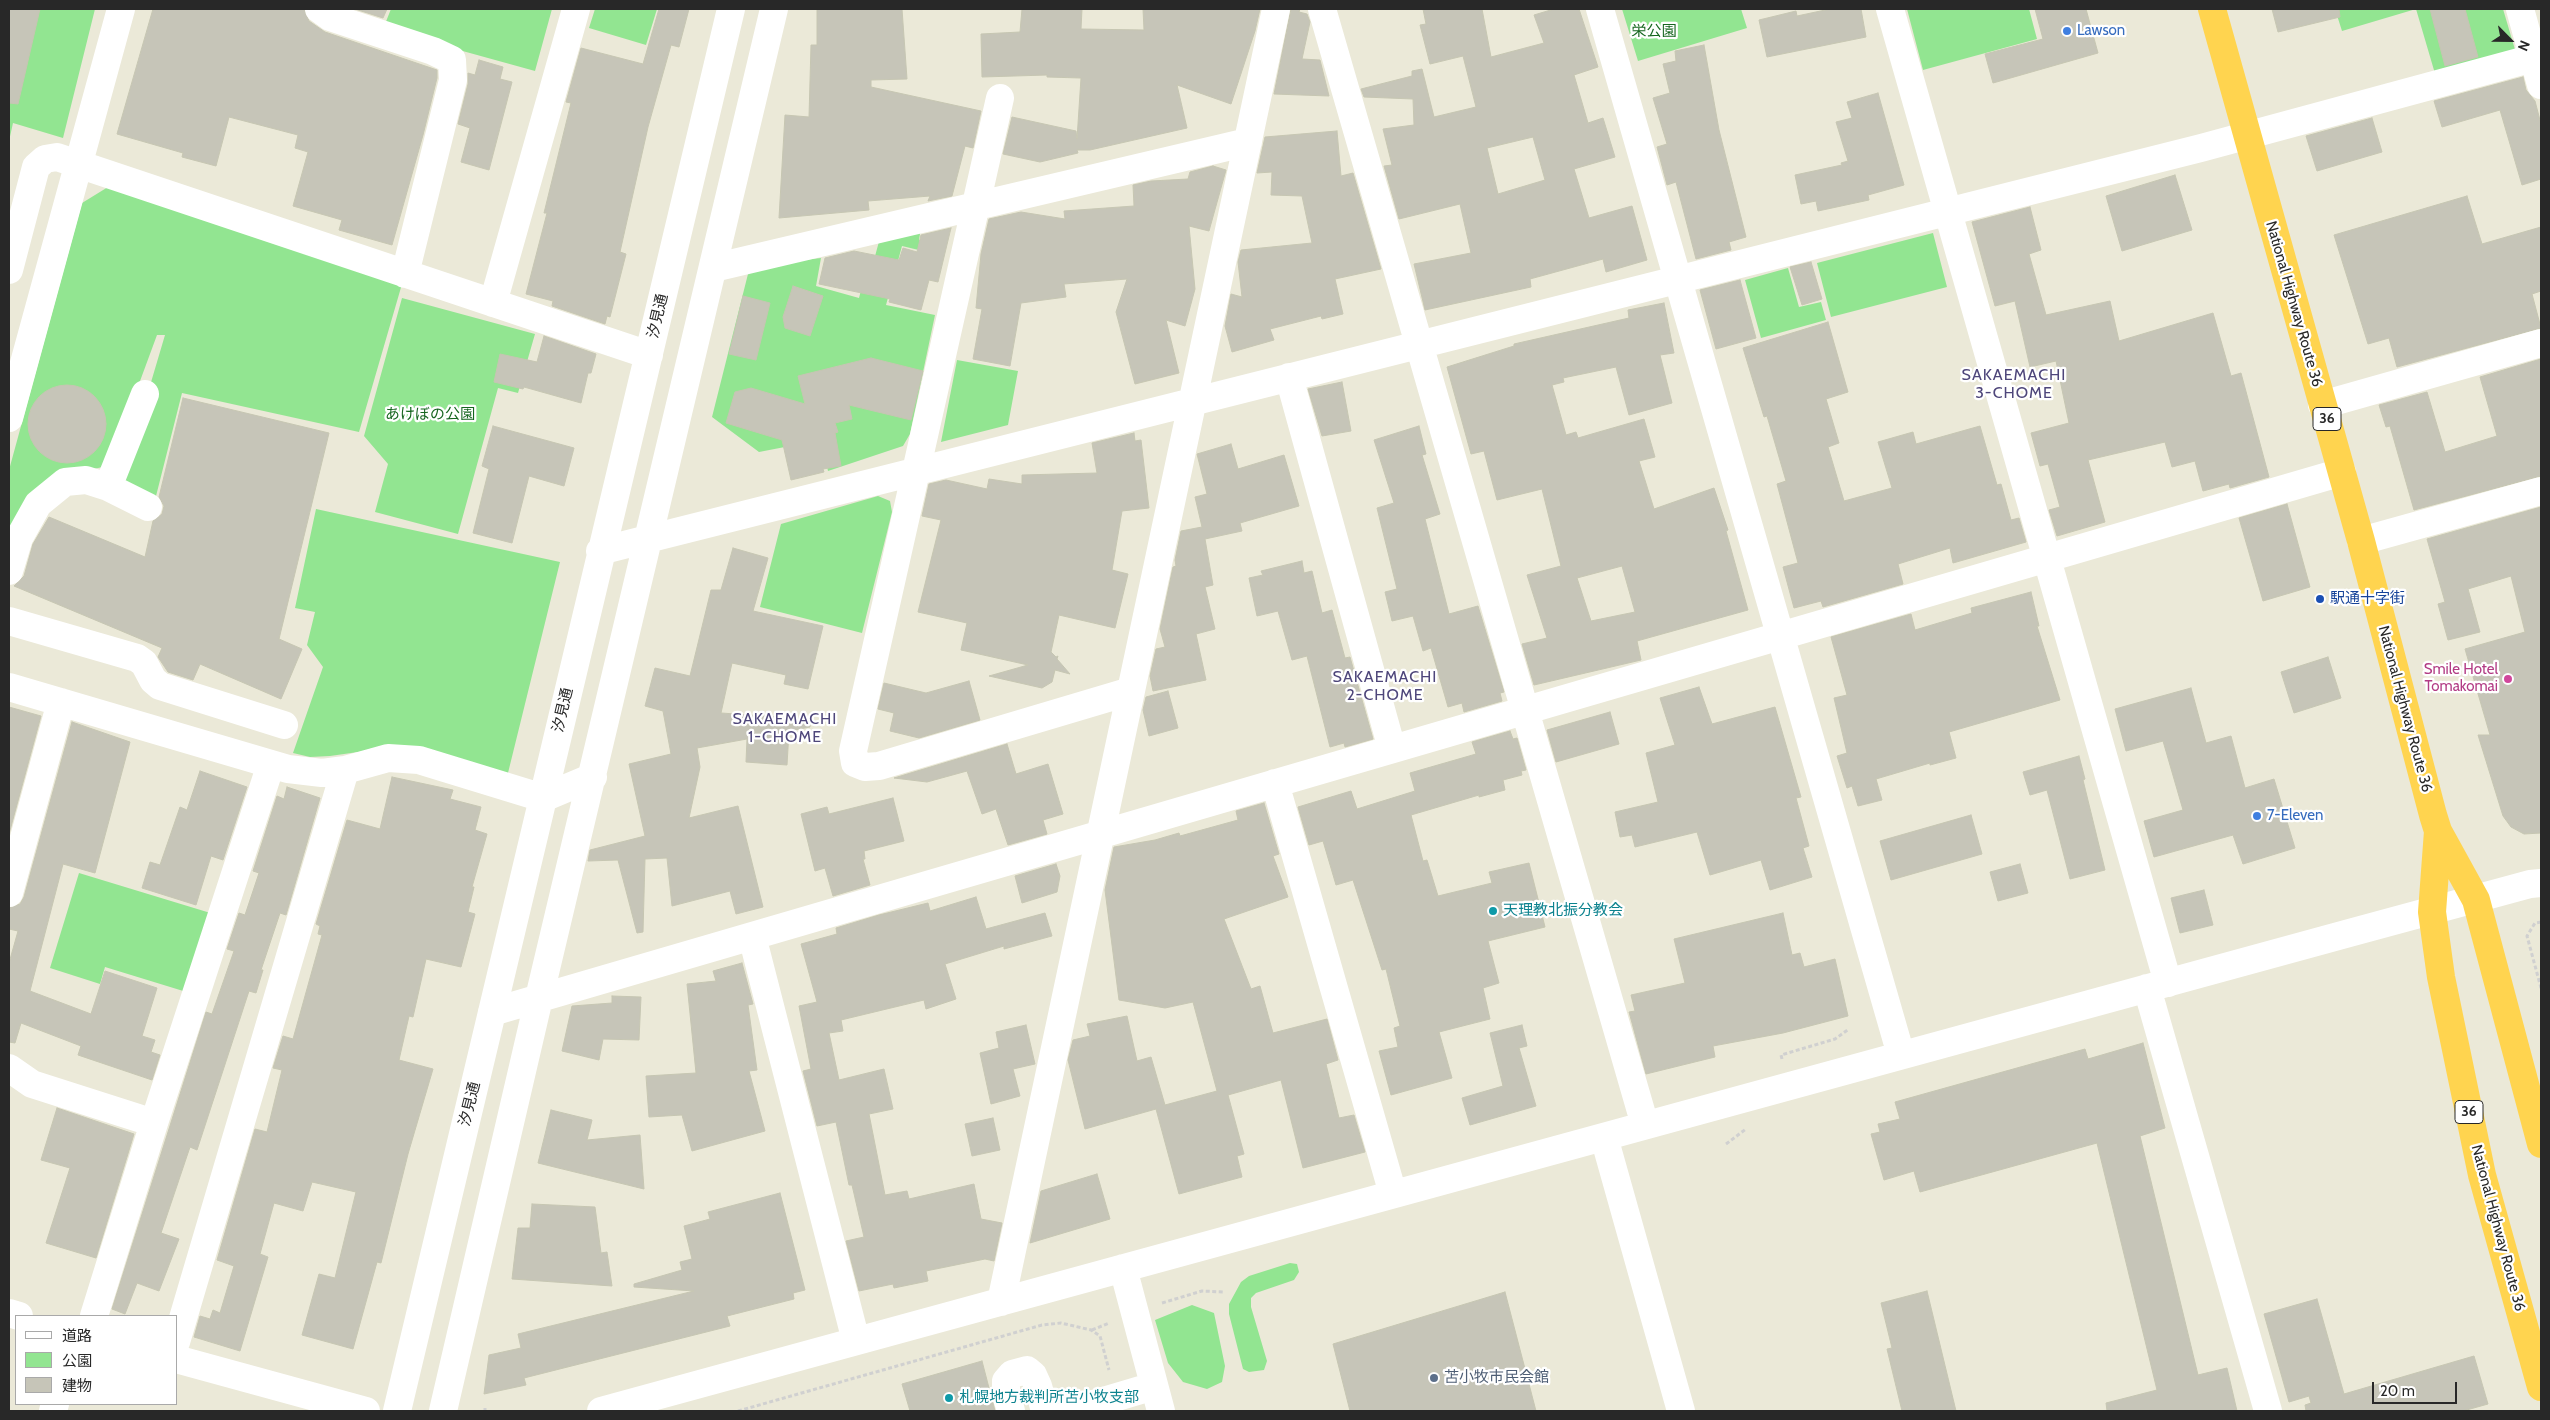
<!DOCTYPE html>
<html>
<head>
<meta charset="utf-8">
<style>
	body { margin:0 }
	#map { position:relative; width:2550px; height:1420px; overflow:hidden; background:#ebe9d8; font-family:Cabin,"Noto Sans JP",sans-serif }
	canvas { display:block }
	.frame { position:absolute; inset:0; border:10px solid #282828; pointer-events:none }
	.legend { position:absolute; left:15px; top:1315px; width:162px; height:90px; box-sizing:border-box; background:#fff; border:1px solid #a9a9a9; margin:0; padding:6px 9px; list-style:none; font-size:15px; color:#282828 }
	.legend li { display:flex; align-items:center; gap:10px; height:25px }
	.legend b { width:25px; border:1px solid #a9a9a9 }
	.north { position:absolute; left:2485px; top:15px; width:50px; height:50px; -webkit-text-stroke:4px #fff; paint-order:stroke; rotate:113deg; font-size:14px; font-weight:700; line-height:20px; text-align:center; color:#282828 }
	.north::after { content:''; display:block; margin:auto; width:18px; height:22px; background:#282828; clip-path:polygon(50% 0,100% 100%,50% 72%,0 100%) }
	.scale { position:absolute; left:2372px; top:1382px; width:85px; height:22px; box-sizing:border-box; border:2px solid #282828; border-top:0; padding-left:6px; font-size:15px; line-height:18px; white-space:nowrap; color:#282828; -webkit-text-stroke:4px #fff; paint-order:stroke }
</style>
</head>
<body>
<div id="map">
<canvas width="2550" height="1420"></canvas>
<div class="frame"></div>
<ul class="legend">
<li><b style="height:6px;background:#fff"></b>道路</li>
<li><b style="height:14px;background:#92e591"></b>公園</li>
<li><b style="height:14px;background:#c6c5b8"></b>建物</li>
</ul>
<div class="north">N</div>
<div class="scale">20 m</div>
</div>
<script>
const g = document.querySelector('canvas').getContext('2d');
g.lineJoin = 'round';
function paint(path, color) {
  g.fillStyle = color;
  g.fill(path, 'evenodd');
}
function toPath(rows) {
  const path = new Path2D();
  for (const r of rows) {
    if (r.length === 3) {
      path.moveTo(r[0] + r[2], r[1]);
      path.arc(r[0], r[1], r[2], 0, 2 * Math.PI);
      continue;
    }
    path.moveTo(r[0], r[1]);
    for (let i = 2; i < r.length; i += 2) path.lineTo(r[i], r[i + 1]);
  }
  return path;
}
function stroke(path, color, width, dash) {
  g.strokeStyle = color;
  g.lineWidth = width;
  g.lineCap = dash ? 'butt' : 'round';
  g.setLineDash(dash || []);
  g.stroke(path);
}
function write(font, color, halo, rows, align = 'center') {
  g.font = font + ' Cabin,"Noto Sans JP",sans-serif';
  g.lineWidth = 4.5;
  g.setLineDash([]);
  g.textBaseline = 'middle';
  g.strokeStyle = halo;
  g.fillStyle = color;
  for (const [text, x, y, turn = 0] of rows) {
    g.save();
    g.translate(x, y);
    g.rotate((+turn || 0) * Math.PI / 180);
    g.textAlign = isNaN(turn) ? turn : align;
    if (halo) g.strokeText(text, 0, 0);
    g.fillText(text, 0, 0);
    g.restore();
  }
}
paint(toPath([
	[9,9,95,9,63,138,13,123,9,141],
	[391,9,552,9,535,71,383,29],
	[595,9,657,9,646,45,589,28],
	[1622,9,1741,9,1747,28,1638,61],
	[1907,9,2029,9,2037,39,1923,70],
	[2335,9,2503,9,2516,53,2436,77,2416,9,2342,31],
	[108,187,402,284,359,432,182,393,154,504,125,487,125,470,165,335,157,335,112,457,103,467,58,476,9,544,9,470,82,203],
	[922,222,919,240,930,243,927,252,902,246,886,305,935,315,910,434,903,446,828,471,821,440,759,452,712,417,750,266,821,258,816,286,859,298,869,259,874,260,881,234],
	[1933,233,1947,287,1831,317,1817,263],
	[1788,268,1799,307,1821,302,1826,320,1761,338,1745,280],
	[402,298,535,334,518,393,498,388,458,534,375,512,388,464,364,436],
	[957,360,1018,371,1008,425,941,442],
	[878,496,890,501,892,512,862,633,760,607,781,524],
	[316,509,560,562,507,777,393,747,330,756,310,757,293,753,323,667,307,645,315,612,295,608],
	[79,873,217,915,193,994,105,967,100,984,50,968],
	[1290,1263,1297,1264,1299,1272,1294,1280,1256,1293,1251,1298,1251,1307,1267,1361,1264,1370,1249,1372,1243,1369,1229,1314,1229,1304,1241,1282,1249,1276],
	[1192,1305,1214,1313,1225,1366,1222,1382,1207,1389,1183,1382,1168,1363,1155,1320]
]), '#92e591');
const building = toPath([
	[9,9,40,9,18,104,9,103,9,9],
	[153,9,304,9,309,21,325,32,437,70,437,78,423,135,392,245,339,230,342,220,293,206,308,152,295,148,298,135,229,117,216,166,182,157,183,153,117,134,153,9],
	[355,9,387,9,383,18,355,9],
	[659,9,689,9,679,47,671,45,648,127,620,252,626,254,610,317,607,316,605,324,552,306,553,301,526,294,547,213,544,213,571,103,566,102,581,48,643,64,659,9],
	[817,9,902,9,907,79,871,80,871,87,981,111,973,148,965,146,952,196,928,201,930,196,868,201,869,210,779,218,785,115,809,117,811,45,817,45,817,9],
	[1022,9,1082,9,1081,29,1144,30,1143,9,1260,9,1255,31,1231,104,1177,85,1187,128,1090,150,1077,150,1078,153,1040,162,1003,154,1012,117,1076,131,1077,139,1081,78,1047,77,1047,75,982,77,981,34,1020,32,1022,9],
	[1291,9,1300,9,1299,12,1307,14,1310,22,1302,59,1320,60,1329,96,1274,94,1291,9],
	[1423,9,1482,9,1491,57,1544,43,1534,15,1554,9,1579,9,1598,67,1574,75,1588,123,1603,118,1615,157,1574,169,1589,218,1632,206,1647,260,1606,272,1603,259,1530,279,1531,287,1425,310,1414,264,1471,253,1460,204,1399,219,1384,166,1392,165,1383,129,1414,125,1413,99,1364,97,1361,89,1412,76,1412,71,1422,69,1434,117,1476,107,1463,56,1430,64,1420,25,1426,24,1423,9],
	[1533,137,1545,180,1498,194,1487,148,1533,137],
	[1830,9,1861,9,1866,37,1767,57,1759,20,1796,11,1797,16,1830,9],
	[2035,9,2086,9,2098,53,1993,83,1985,54,2043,39,2035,9],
	[2272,9,2339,9,2340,17,2278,32,2272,9],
	[2430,9,2465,9,2478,57,2445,66,2430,9],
	[1704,45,1719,130,1746,237,1729,242,1731,250,1696,259,1676,182,1667,185,1657,147,1667,144,1653,98,1670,93,1663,64,1676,61,1675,51,1704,45],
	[479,60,503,67,500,79,512,82,489,170,461,162,470,128,458,124,468,84,468,73,475,75,479,60],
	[2523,77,2526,90,2535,101,2541,124,2541,179,2522,185,2500,110,2442,127,2434,101,2523,77],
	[1878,93,1904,185,1868,195,1869,200,1818,211,1816,201,1801,204,1795,175,1842,165,1841,163,1848,161,1836,122,1852,118,1847,102,1878,93],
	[2372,118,2382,152,2317,171,2306,136,2372,118],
	[1337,131,1341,176,1353,173,1381,269,1335,279,1343,314,1322,319,1321,316,1270,329,1274,340,1232,352,1225,326,1231,294,1242,297,1238,262,1241,250,1312,243,1302,196,1271,195,1272,172,1257,173,1265,137,1337,131],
	[1213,166,1226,170,1209,231,1189,226,1195,289,1185,326,1166,320,1179,373,1135,384,1116,312,1127,279,1064,284,1066,297,1021,303,1010,366,973,359,982,309,976,308,981,254,989,219,1021,212,1065,219,1064,211,1134,206,1133,185,1151,181,1188,179,1190,172,1213,166],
	[2175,175,2192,230,2122,251,2106,196,2175,175],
	[2467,196,2482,244,2541,227,2541,291,2532,294,2541,328,2397,367,2389,338,2368,344,2334,235,2467,196],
	[2030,207,2041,250,2029,254,2046,315,2110,301,2119,341,2213,313,2231,376,2241,373,2269,477,2230,488,2229,484,2203,491,2195,461,2172,467,2165,442,2088,460,2105,522,2057,536,2049,510,2060,507,2048,464,2040,466,2031,433,2069,423,2056,361,2030,367,2015,301,1995,306,1972,222,2030,207],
	[951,228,938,282,929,280,921,310,889,302,890,299,819,284,825,258,854,251,899,260,903,248,917,252,921,235,951,228],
	[1811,262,1822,299,1802,305,1790,267,1811,262],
	[1740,280,1756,338,1716,349,1700,290,1740,280],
	[793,286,823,296,810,336,785,328,783,317,793,286],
	[743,296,770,303,756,360,729,354,743,296],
	[1664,303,1674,353,1660,355,1672,403,1629,415,1616,367,1563,378,1564,382,1552,385,1566,435,1576,432,1578,438,1644,419,1655,457,1639,461,1654,509,1714,488,1728,530,1726,531,1748,610,1637,641,1641,660,1534,685,1522,644,1547,638,1527,575,1561,566,1542,489,1497,500,1484,451,1471,454,1447,367,1514,346,1514,344,1629,318,1628,310,1664,303],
	[1622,566,1635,612,1591,621,1577,578,1622,566],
	[1828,322,1848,392,1826,399,1839,443,1828,447,1844,501,1892,488,1878,442,1913,432,1916,444,1980,426,1997,485,2001,484,2011,520,2019,518,2026,542,1953,563,1950,548,1898,564,1903,584,1823,607,1821,601,1794,608,1783,567,1798,563,1777,484,1786,481,1767,416,1764,417,1743,348,1828,322],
	[544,336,596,354,591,373,588,373,581,403,524,387,523,389,494,382,500,354,537,362,544,336],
	[871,358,923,371,911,420,849,405,852,419,835,423,838,432,835,433,841,466,823,469,824,472,791,480,782,440,726,423,735,392,751,388,805,404,798,376,871,358],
	[2541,359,2541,476,2414,510,2390,426,2386,427,2379,405,2427,392,2445,452,2497,436,2480,377,2541,359],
	[1342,382,1351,431,1322,436,1308,389,1342,382],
	[67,424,39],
	[183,398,329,433,279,639,302,649,281,699,200,664,193,680,168,672,158,657,162,648,14,586,24,576,33,544,49,517,145,557,153,521,162,514,164,506,159,497,183,398],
	[493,426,574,448,564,486,529,476,512,543,473,533,489,469,482,466,493,426],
	[1419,426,1426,454,1422,455,1440,514,1425,519,1449,614,1478,606,1504,692,1500,693,1502,701,1464,712,1462,703,1448,707,1431,648,1423,651,1413,616,1392,621,1385,592,1397,589,1377,508,1394,503,1374,440,1419,426],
	[1134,433,1135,441,1141,440,1149,508,1122,511,1112,570,1128,574,1115,628,1059,615,1051,652,1056,657,1058,656,1057,659,1070,674,1055,670,1052,682,1042,688,989,676,1028,665,961,650,967,623,918,612,941,520,922,516,929,484,946,480,987,489,989,479,1022,484,1022,475,1097,473,1092,443,1134,433],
	[1231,444,1238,469,1284,455,1299,506,1240,523,1242,531,1205,539,1213,585,1205,587,1215,629,1196,634,1206,680,1153,691,1150,676,1156,649,1165,647,1160,629,1173,567,1176,566,1175,560,1181,531,1202,527,1195,497,1207,494,1197,454,1231,444],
	[2287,504,2310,587,2263,601,2239,518,2287,504],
	[2541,507,2541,833,2524,834,2511,827,2503,816,2478,735,2490,735,2465,649,2525,632,2511,576,2468,589,2480,632,2448,640,2438,604,2445,602,2427,539,2541,507],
	[733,548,768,558,753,611,823,626,808,689,784,684,786,675,732,663,721,713,810,719,810,727,789,731,787,765,746,762,747,739,697,748,700,767,689,818,738,806,763,907,736,914,730,891,672,906,667,858,645,859,643,932,637,933,618,860,588,861,590,850,645,836,629,764,671,754,663,711,645,706,655,668,690,676,711,590,721,590,733,548],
	[1302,561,1304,573,1312,571,1322,613,1332,610,1345,658,1350,657,1373,739,1345,747,1344,743,1330,747,1307,656,1292,660,1278,611,1257,616,1249,578,1263,575,1261,571,1302,561],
	[2031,592,2039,626,2037,626,2060,700,1949,732,1956,758,1930,765,1930,763,1876,779,1882,800,1858,806,1852,786,1847,788,1837,756,1847,753,1834,698,1847,695,1831,637,1911,614,1915,630,1972,613,1971,608,2031,592],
	[2328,657,2341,698,2294,713,2281,672,2328,657],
	[969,681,980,720,919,738,890,731,894,713,878,709,884,683,926,693,969,681],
	[1699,687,1712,724,1775,707,1801,797,1796,798,1809,846,1803,848,1812,877,1770,890,1761,860,1710,875,1697,832,1635,847,1632,835,1620,837,1615,812,1658,802,1646,753,1675,745,1660,698,1699,687],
	[2191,688,2206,743,2231,736,2245,788,2274,779,2295,848,2243,864,2233,835,2154,857,2144,821,2183,810,2163,741,2126,751,2115,709,2191,688],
	[1168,691,1178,728,1149,736,1143,710,1146,697,1168,691],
	[9,707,41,716,9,834,9,707],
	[1610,712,1619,744,1556,762,1547,730,1610,712],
	[72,722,130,742,95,873,63,864,30,991,91,1014,105,971,157,988,142,1036,155,1040,151,1052,160,1055,152,1080,78,1055,81,1046,21,1023,15,1043,9,1042,9,963,18,931,9,929,9,908,20,904,24,897,72,722],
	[1510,731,1513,739,1517,738,1526,770,1521,771,1522,775,1503,780,1505,790,1479,797,1479,795,1411,815,1423,861,1427,860,1438,896,1492,883,1489,872,1529,863,1545,927,1488,941,1499,983,1483,988,1490,1019,1439,1032,1452,1078,1391,1095,1379,1051,1398,1047,1394,1028,1400,1026,1386,969,1382,970,1353,880,1336,885,1323,841,1309,845,1298,807,1351,791,1357,809,1415,791,1410,773,1476,754,1472,742,1510,731],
	[1007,744,1016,774,1048,764,1063,814,1043,820,1047,834,1008,845,996,809,982,814,967,771,927,782,894,778,1007,744],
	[2079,756,2085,779,2083,780,2105,870,2070,879,2047,790,2030,795,2023,772,2079,756],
	[200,771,247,787,223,860,211,856,196,905,142,888,150,862,160,865,180,807,187,810,200,771],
	[392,777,453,790,450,799,481,807,475,830,487,834,472,887,474,887,468,912,475,914,461,967,426,959,413,1017,409,1016,399,1060,433,1069,408,1154,381,1263,377,1262,353,1349,302,1335,319,1274,335,1278,356,1192,312,1182,303,1211,274,1203,260,1254,268,1257,240,1351,194,1337,200,1316,210,1319,213,1310,220,1313,234,1266,217,1260,255,1129,267,1132,282,1070,273,1068,283,1036,293,1039,322,935,318,934,320,926,316,924,347,820,380,829,392,777],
	[287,787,320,798,286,915,280,913,261,970,263,970,256,993,249,991,197,1150,190,1147,161,1233,179,1239,159,1291,137,1283,125,1314,112,1309,206,1012,212,1014,234,951,227,949,239,913,245,915,259,873,253,871,277,796,284,799,287,787],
	[893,798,904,841,864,851,865,859,863,859,870,885,833,896,825,868,815,871,801,814,827,807,829,814,893,798],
	[1264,803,1279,854,1273,856,1288,897,1224,919,1251,989,1260,986,1273,1033,1327,1019,1338,1060,1326,1064,1339,1118,1354,1115,1365,1152,1303,1168,1281,1080,1228,1095,1244,1154,1237,1156,1242,1177,1179,1194,1156,1109,1085,1129,1068,1060,1073,1040,1090,1036,1087,1024,1127,1016,1137,1061,1151,1057,1165,1105,1217,1091,1193,1002,1165,1008,1119,1000,1105,890,1114,847,1155,840,1179,833,1180,836,1238,820,1236,811,1264,803],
	[1971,815,1982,854,1891,880,1880,841,1971,815],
	[1056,864,1060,876,1057,892,1022,903,1015,876,1056,864],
	[2020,864,2028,893,1998,901,1990,872,2020,864],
	[2204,890,2213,925,2180,933,2171,898,2204,890],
	[976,897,986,929,1045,913,1052,936,1004,949,1004,946,945,964,956,999,926,1009,924,1000,841,1020,843,1031,829,1033,839,1080,884,1069,893,1109,869,1114,885,1195,907,1191,909,1199,974,1184,981,1219,1002,1223,994,1261,985,1259,926,1271,928,1281,894,1288,893,1284,859,1291,846,1241,864,1237,852,1185,849,1185,836,1122,817,1126,803,1071,811,1069,799,1006,817,1002,801,944,837,934,836,928,879,915,928,903,930,911,976,897],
	[1783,913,1792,955,1800,953,1804,967,1835,959,1848,1016,1783,1033,1713,1046,1715,1057,1646,1074,1629,1012,1635,1011,1631,995,1685,983,1674,939,1783,913],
	[742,963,753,1004,748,1005,757,1070,749,1071,765,1131,692,1151,682,1115,649,1117,646,1076,696,1073,687,984,716,981,713,971,742,963],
	[612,996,641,997,639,1040,603,1039,599,1060,562,1051,572,1006,612,1003,612,996],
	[1026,1025,1035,1064,1013,1069,1020,1096,991,1104,980,1053,999,1048,996,1032,1026,1025],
	[1522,1025,1527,1046,1519,1048,1536,1106,1470,1125,1462,1098,1503,1086,1490,1033,1522,1025],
	[2143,1043,2165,1128,2140,1136,2198,1375,2227,1368,2237,1411,2107,1411,2106,1403,2157,1390,2097,1143,1920,1192,1914,1171,1884,1180,1871,1134,1880,1132,1878,1124,1900,1119,1895,1102,2085,1049,2088,1059,2143,1043],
	[57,1108,134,1134,96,1258,46,1243,70,1168,41,1160,57,1108],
	[551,1110,592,1120,587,1140,640,1135,644,1189,538,1163,551,1110],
	[993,1118,1000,1150,972,1156,965,1124,993,1118],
	[1097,1174,1110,1219,1030,1243,1041,1191,1097,1174],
	[780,1193,805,1290,793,1293,794,1299,727,1316,730,1326,524,1378,526,1385,484,1394,489,1355,521,1348,518,1334,694,1291,634,1287,634,1284,682,1270,680,1262,692,1259,684,1226,710,1219,708,1212,780,1193],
	[532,1204,595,1207,601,1253,607,1252,612,1286,512,1279,518,1228,530,1228,532,1204],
	[1927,1291,1956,1411,1902,1411,1887,1349,1892,1348,1881,1303,1927,1291],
	[1505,1292,1536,1411,1350,1411,1333,1344,1505,1292],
	[2317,1299,2344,1394,2474,1356,2488,1404,2463,1411,2306,1411,2305,1405,2311,1403,2309,1396,2289,1402,2264,1314,2317,1299],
	[982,1361,995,1411,910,1411,902,1384,982,1361]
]);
paint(building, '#c6c5b8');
stroke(building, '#c6c6b2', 1);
stroke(toPath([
	[2541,922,2535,923,2527,936,2541,988],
	[1782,1059,1781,1055,1835,1039,1849,1029],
	[1726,1144,1746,1129],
	[1162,1303,1202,1291,1224,1292],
	[1092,1330,1109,1323],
	[485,1411,485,1408],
	[738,1411,1042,1325,1061,1323,1091,1330,1100,1336,1109,1370]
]), '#d0d0d0', 3, [4, 2.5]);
stroke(toPath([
	[319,9,330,17,433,51,452,60,453,80,405,274],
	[1322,9,1645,1125],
	[1600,9,1901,1055],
	[1890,9,2168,983],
	[2520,9,2541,85],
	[1000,98,853,751,855,763,865,767,879,766,1131,691],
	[713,268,1248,142],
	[9,270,36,167,45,159,57,157,649,355],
	[493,303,576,9],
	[1289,377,1392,749],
	[2322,405,2541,343],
	[9,418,121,9],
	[108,487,145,394],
	[2361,541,2541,491],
	[600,551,2201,148,2541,56],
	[9,571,19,538,38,504,65,482,86,480,108,487,148,507],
	[9,621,137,658,144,663,153,680,160,686,284,725],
	[9,687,288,769,322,773,345,770,388,758,419,760,543,798,593,777],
	[1275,783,1393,1194],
	[9,893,61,702],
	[752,936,856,1341],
	[2147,988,2268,1411],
	[492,1012,2342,472],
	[9,1068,32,1084,154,1123],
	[1604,1137,1681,1411],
	[1123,1268,1161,1411],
	[1001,1302,1276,9],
	[9,1313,19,1316],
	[94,1316,154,1123,271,764],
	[176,1342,345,770],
	[176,1359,366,1411],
	[53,1411,55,1404],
	[397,1411,731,9],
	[443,1411,539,998,774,9],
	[601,1411,2353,932,2530,884,2541,883],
	[1011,1411,1006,1394,1006,1381,1012,1374,1027,1370,1033,1375,1038,1386,1045,1411],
	[1070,1411,1154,1386]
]), '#fff', 28);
stroke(toPath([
	[2212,9,2361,541,2433,815,2438,831,2476,900,2541,1144],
	[2438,831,2432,912,2441,977,2482,1175,2541,1387]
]), '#ffd44f', 28);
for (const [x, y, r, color] of [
	[2067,31,5,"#3f7fe0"],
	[2320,599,5,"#1a4fb4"],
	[2508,679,5,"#d1479c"],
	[2257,816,5,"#3f7fe0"],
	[1493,911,5,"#0f9aa8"],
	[1434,1378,5,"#5c6f8a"],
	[949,1398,5,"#0f9aa8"]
]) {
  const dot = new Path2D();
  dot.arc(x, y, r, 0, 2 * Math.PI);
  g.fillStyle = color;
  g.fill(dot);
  stroke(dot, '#fff', 2);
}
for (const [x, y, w] of [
	[2327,419,28],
	[2469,1112,28]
]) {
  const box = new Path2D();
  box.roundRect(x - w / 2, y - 11.5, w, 23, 4);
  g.fillStyle = '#fff';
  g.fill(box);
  stroke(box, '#282828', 1);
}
write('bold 14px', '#282828', null, [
	["36",2327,419],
	["36",2469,1112]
]);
write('15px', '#366cbe', '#fff', [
	["Lawson",2077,31],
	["7-Eleven",2267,816]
], 'left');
write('15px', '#16661f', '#fff', [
	["栄公園",1654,32],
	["あけぼの公園",430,415]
]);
write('15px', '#282828', '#fff', [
	["National Highway Route 36",2294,304,74],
	["汐見通",658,316,-77],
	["National Highway Route 36",2405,709,75],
	["汐見通",563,710,-77],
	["汐見通",470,1104,-76],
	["National Highway Route 36",2498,1228,75]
]);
write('15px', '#164399', '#fff', [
	["駅通十字街",2330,599]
], 'left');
write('15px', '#b23c85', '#fff', [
	["Smile Hotel",2498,670],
	["Tomakomai",2498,687]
], 'right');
write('15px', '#0d838f', '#fff', [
	["天理教北振分教会",1503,911],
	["札幌地方裁判所苫小牧支部",959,1398]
], 'left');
write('15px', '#4e5e75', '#fff', [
	["苫小牧市民会館",1444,1378]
], 'left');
g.letterSpacing = '1px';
write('16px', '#4e467a', '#fff', [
	["SAKAEMACHI",2014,375],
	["3-CHOME",2014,393],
	["SAKAEMACHI",1385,677],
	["2-CHOME",1385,695],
	["SAKAEMACHI",785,719],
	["1-CHOME",785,737]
]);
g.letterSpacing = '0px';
</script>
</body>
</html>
